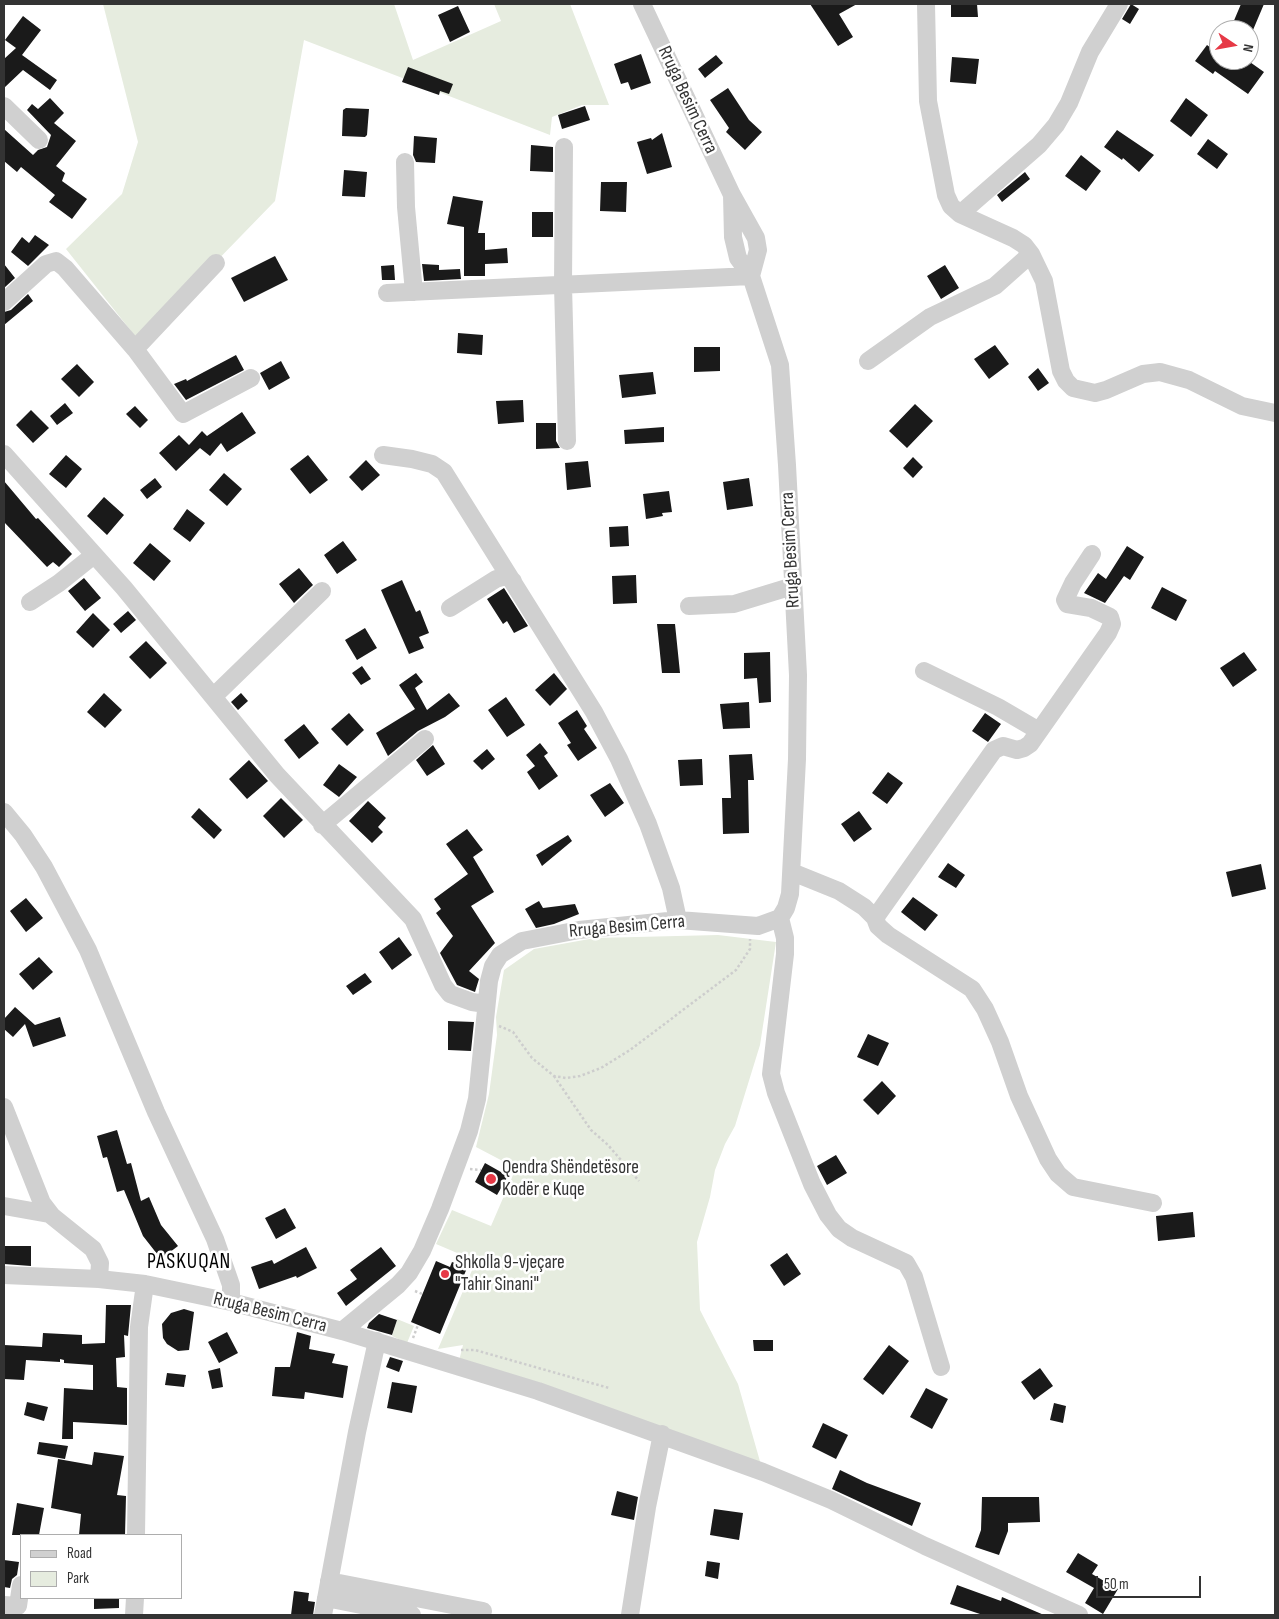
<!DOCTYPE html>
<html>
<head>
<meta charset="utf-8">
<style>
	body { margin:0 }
	#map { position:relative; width:1279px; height:1619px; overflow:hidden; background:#fff; font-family:"Sofia Sans Condensed",sans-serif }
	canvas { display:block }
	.frame { position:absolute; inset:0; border:5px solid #333; pointer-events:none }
	.legend { position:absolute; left:20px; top:1534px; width:162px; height:65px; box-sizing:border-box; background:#fff; border:1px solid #adadad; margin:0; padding:6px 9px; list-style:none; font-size:15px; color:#333 }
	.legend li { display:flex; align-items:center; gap:10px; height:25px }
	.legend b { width:25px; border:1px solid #adadad }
	.north { position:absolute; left:1209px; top:20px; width:50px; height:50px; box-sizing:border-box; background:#fff; border:1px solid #adadad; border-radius:50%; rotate:102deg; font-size:14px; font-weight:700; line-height:20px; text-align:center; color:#333 }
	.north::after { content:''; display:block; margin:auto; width:18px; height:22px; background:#e63946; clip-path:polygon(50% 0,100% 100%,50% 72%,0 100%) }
	.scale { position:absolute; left:1096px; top:1576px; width:105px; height:22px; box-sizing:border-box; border:2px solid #333; border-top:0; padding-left:6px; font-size:15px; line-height:18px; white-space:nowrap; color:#333; -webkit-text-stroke:4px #fff; paint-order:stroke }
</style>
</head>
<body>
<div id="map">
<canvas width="1279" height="1619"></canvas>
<div class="frame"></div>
<ul class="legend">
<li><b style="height:6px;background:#d0d0d0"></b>Road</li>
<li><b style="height:14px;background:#e6ecdf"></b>Park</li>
</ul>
<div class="north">N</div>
<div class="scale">50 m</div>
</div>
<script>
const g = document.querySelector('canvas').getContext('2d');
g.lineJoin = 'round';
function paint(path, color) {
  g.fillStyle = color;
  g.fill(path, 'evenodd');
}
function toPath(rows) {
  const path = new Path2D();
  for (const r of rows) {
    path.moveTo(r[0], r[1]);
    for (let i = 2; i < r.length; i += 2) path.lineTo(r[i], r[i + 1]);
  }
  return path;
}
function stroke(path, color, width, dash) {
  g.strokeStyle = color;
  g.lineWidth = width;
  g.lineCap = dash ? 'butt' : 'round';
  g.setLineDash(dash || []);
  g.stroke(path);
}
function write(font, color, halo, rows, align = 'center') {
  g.font = font + ' "Sofia Sans Condensed",sans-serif';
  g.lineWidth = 5;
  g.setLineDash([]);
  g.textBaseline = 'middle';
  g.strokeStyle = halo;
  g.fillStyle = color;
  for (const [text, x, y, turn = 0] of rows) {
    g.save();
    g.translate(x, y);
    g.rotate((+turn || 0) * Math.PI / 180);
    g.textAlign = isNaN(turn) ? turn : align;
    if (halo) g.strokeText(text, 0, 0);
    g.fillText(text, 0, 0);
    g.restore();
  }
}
paint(toPath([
	[103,4,394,4,413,60,501,21,494,4,570,4,609,105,582,105,552,117,550,135,304,40,275,201,139,341,66,249,122,194,138,142],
	[718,935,776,942,760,1045,735,1126,725,1144,715,1170,710,1197,697,1242,700,1310,738,1384,763,1472,458,1365,463,1345,438,1349,476,1261,436,1244,452,1210,491,1226,516,1168,476,1147,489,1094,497,1035,496,1017,504,970,534,949,595,938],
	[397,1319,414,1326,407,1343,392,1336]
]), '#e6ecdf');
paint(toPath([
	[810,4,857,4,839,14,853,37,838,46],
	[951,4,977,4,978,17,951,17],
	[1131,4,1139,9,1130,24,1122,19],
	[1241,4,1264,4,1253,30,1230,30],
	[458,6,470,32,450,42,438,15],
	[23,16,41,30,22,55,57,80,50,90,23,70,4,88,4,59,16,48,5,40],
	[1207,45,1219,54,1219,60,1247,60,1264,72,1248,94,1215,71,1213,74,1195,61],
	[641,54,651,83,631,90,628,82,621,84,614,64],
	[716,55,723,63,705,78,698,69],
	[952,57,979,59,976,84,950,82],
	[408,67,453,84,449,94,440,91,439,95,402,82],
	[728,88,749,120,762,132,745,150,726,132,729,128,710,100],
	[50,98,64,113,54,123,76,141,56,166,65,173,62,181,87,199,72,219,49,202,55,195,21,167,17,172,4,161,4,129,33,155,38,150,47,147,51,135,27,110,32,104,38,109],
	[1186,98,1208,115,1191,137,1170,121],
	[585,106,590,120,562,129,558,115],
	[346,108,369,109,367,135,365,137,342,136,343,110],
	[1117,130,1154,155,1139,172,1123,158,1122,160,1104,147],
	[662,133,672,167,647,174,637,142,651,138,652,140],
	[414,136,437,138,435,163,416,162,413,155],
	[1208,139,1228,154,1217,169,1197,154],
	[531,145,553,147,553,172,530,171],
	[1081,155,1101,171,1086,191,1065,176],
	[344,170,367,172,365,197,342,196],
	[1025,172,1030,179,1002,202,997,195],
	[601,182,627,182,626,212,600,211],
	[453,196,483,201,478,233,485,233,485,250,507,248,508,263,485,264,485,276,464,276,464,227,447,224],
	[532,212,553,212,553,237,532,237],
	[35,235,49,245,28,266,11,252,22,237,29,243],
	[275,256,288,280,244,302,231,278],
	[4,264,15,278,4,288],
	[422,264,439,265,439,270,460,269,461,279,424,281],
	[394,265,395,280,382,280,381,266],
	[945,265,959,288,941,299,927,276],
	[28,294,33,301,4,325,4,312,11,310],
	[458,333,483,335,482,355,457,353],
	[995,345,1009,364,989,379,974,359],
	[694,347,720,347,720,371,694,372],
	[236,355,244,370,186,400,174,384,186,379,187,381],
	[281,361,290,378,269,390,260,373],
	[77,364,94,382,79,397,61,379],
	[1038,368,1049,383,1038,391,1028,377],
	[653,372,656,394,622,398,619,375],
	[523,400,524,422,498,424,496,401],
	[65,403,73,413,57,425,50,416],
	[915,404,933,421,907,448,889,431],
	[135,406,148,420,140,428,126,414],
	[31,410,49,428,33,443,16,425],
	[242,412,256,433,227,452,221,443,210,456,200,448,176,471,159,453,179,435,189,445,202,431,207,436],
	[536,423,556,423,556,441,560,448,536,449],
	[664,427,664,442,625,444,624,430],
	[66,455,82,469,66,488,49,474],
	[308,455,328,480,310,494,290,469],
	[913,457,923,467,913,478,903,468],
	[366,460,380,475,362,491,349,477],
	[588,461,591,487,567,490,565,463],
	[224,473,242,489,227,506,209,490],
	[155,478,162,487,147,499,140,490],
	[749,478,753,506,727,510,723,482],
	[4,481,36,519,38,518,72,554,59,567,53,562,47,567,4,522],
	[669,491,672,512,662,513,663,516,646,519,643,494],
	[104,497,124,515,107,535,87,516],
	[187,509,205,523,190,542,173,529],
	[628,526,629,546,610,547,609,527],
	[343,541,357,560,337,574,324,555],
	[150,543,171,561,154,581,133,563],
	[1127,546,1144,557,1130,580,1124,576,1105,603,1084,593,1098,573,1106,579],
	[299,568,313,585,294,603,279,584],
	[636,575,637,603,613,604,612,576],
	[84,578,101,598,85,611,68,591],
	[402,580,416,612,420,610,429,633,419,637,424,648,409,654,381,590],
	[1162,587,1187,600,1176,621,1151,608],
	[504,588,528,626,514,633,507,621,503,624,487,599],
	[128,611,136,620,121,633,113,624],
	[93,613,110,630,93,648,76,632],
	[657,624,675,624,680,673,662,673],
	[365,628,377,648,357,660,345,640],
	[146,641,167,663,150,679,129,657],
	[770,652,771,702,759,703,757,678,744,679,744,653],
	[1244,652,1257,670,1233,687,1220,668],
	[362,666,371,679,361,685,352,673],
	[416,673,423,682,415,688,427,710,449,693,460,706,445,717,418,731,388,756,376,733,415,709,399,685],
	[554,673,567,689,550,706,535,690],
	[104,693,122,710,105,728,87,712],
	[241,693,248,701,238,710,231,702],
	[506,697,525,725,507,737,488,710],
	[749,702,750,728,723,729,720,704],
	[577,710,587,726,584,729,597,748,578,761,567,745,571,743,558,723],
	[349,713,364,730,347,746,331,729],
	[985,713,1001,724,988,742,972,731],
	[304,724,319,743,299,759,284,740],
	[540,743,548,753,544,756,558,776,539,790,527,772,535,766,526,755],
	[433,745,445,764,427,776,416,760],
	[487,749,495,759,482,770,473,761],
	[752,754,754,780,748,780,749,833,723,834,722,798,731,798,729,755],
	[702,759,703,785,680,786,678,760],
	[249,760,268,781,247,799,229,779],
	[339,764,357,777,339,797,323,785],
	[888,772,903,783,887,804,872,793],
	[610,783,624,803,605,817,590,795],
	[281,798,303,820,284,838,263,816],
	[368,801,386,818,378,827,383,832,372,843,349,821],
	[199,808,222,830,214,839,191,817],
	[859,811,872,829,854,842,841,824],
	[467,829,483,850,473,857,494,892,471,906,495,943,469,971,479,979,475,992,457,985,440,953,453,936,436,913,441,909,434,899,468,874,446,844],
	[568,835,572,841,542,866,536,855],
	[948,863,965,875,956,888,938,877],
	[1261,864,1266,889,1232,897,1226,872],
	[913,897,938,915,925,931,901,912],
	[26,898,43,918,26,932,10,911],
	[539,901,543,908,575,904,579,914,554,924,536,928,525,909],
	[399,937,412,955,392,970,379,952],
	[39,957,53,972,33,990,19,974],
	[365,973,372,982,353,995,346,986],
	[15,1007,35,1025,60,1017,66,1036,33,1047,25,1024,13,1037,4,1029,4,1019],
	[448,1021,474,1022,471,1051,448,1050],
	[868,1034,889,1043,878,1066,857,1057],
	[882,1081,896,1096,878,1115,863,1100],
	[117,1130,127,1164,131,1163,141,1201,149,1197,161,1225,178,1246,161,1259,143,1236,124,1190,117,1192,107,1157,103,1158,97,1136],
	[836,1155,847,1173,827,1185,817,1166],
	[485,1163,508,1176,497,1195,475,1182],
	[285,1208,296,1228,276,1239,265,1218],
	[1193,1212,1195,1237,1158,1241,1156,1216],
	[4,1246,31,1246,31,1266,4,1264],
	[306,1247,317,1268,297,1278,296,1276,259,1289,251,1267,272,1260,274,1264],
	[381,1247,396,1266,346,1306,337,1293,357,1279,350,1270],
	[787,1253,801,1274,784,1286,770,1265],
	[436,1261,450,1267,452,1262,467,1268,440,1334,411,1322],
	[106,1305,131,1305,128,1336,124,1335,125,1357,116,1358,117,1387,127,1388,127,1425,73,1422,73,1439,62,1439,64,1388,93,1390,93,1365,64,1363,64,1360,60,1359,60,1362,26,1360,24,1380,4,1379,4,1345,42,1347,43,1333,82,1335,82,1344,105,1343],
	[184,1309,194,1312,189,1350,178,1351,167,1344,163,1338,162,1324,171,1313],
	[379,1314,397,1320,392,1335,367,1328,369,1323],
	[227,1332,238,1353,219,1363,208,1342],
	[297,1332,311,1336,309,1349,335,1354,332,1363,348,1366,343,1398,305,1392,304,1399,272,1396,275,1367,290,1367],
	[753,1340,773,1340,773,1351,754,1351],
	[889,1345,909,1361,883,1395,863,1379],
	[390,1357,403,1361,399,1372,386,1367],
	[220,1368,223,1387,212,1389,208,1371],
	[1040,1368,1053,1386,1034,1400,1021,1382],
	[167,1373,186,1375,184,1387,165,1385],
	[392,1382,417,1386,412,1413,387,1408],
	[926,1388,948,1399,932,1429,910,1417],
	[27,1402,48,1407,44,1421,24,1415],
	[1054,1403,1066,1406,1063,1423,1050,1420],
	[823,1423,848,1435,836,1459,812,1447],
	[39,1442,68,1446,65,1459,37,1454],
	[94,1452,124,1456,117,1495,126,1496,125,1535,79,1535,81,1514,51,1508,58,1459,92,1465],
	[840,1470,867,1483,921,1503,912,1526,832,1489],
	[617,1491,638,1497,634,1520,611,1515],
	[982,1497,1039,1497,1040,1522,1008,1523,1008,1531,999,1555,975,1547,981,1530],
	[17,1503,44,1508,39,1535,12,1535],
	[714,1509,743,1513,739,1540,710,1535],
	[1078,1553,1098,1565,1092,1574,1118,1589,1103,1614,1085,1603,1094,1588,1066,1572],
	[4,1560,19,1562,17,1575,12,1579,10,1588,4,1587],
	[707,1561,720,1563,718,1579,705,1576],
	[957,1585,1001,1601,1002,1597,1044,1615,983,1615,950,1604],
	[294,1591,309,1593,308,1601,315,1602,313,1615,291,1615],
	[94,1598,119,1598,119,1608,94,1609]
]), '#1a1a1a');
stroke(toPath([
	[499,1026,513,1032,532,1058,554,1076,566,1078,580,1076,601,1068,630,1050,736,970,750,949,750,939],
	[554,1076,591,1130,608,1145,639,1181],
	[470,1169,481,1170],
	[415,1291,422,1294],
	[413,1338,418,1325],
	[461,1350,475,1350,609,1388]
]), '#cdcdcd', 2.5, [2.5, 2.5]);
stroke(toPath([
	[642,4,732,195,756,238,758,250,751,276],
	[926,4,928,101,946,195,951,206,960,214,1013,238,1024,245,1031,254,1044,281,1061,371,1066,381,1073,388,1095,393,1106,390,1143,374,1160,372,1189,380,1242,406,1275,413],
	[4,106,39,140],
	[564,147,563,285,567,441],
	[405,162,406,207,414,292],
	[960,214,1039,145,1056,125,1069,103,1090,52,1119,4],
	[387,293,751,276],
	[4,302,46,264,56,261,65,268,135,349,183,414,251,378],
	[135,349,216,263],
	[868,361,930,317,995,286,1031,254],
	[4,454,124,588,277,775,413,919,443,985,450,994,472,1002,486,1004],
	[383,455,412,459,432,464,444,472,594,712,619,759,648,824,671,888,678,920],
	[30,602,59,583,94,555],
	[689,606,734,604,793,586],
	[450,608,496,579,506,576,513,581],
	[924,671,998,707,1039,731],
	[214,696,322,591],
	[4,812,23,835,44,867,88,950,156,1112,215,1239,231,1285,231,1302],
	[322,825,425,739],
	[792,872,839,891,864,907,875,918,878,926,888,935,972,989,985,1009,1000,1042,1019,1096,1048,1159,1058,1174,1073,1187,1153,1203],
	[780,918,785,938,785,954,771,1074,776,1093,812,1184,828,1215,839,1229,852,1238,906,1263,914,1277,941,1367],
	[875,918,994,750,1003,746,1017,750,1024,748,1030,744,1108,633,1112,624,1110,617,1091,608,1067,604,1065,600,1073,583,1092,554],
	[4,1107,42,1203,52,1216,93,1249,100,1263,99,1279],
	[4,1206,49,1214],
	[4,1275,99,1279,145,1284,231,1302,342,1331,398,1285,409,1273,422,1251,440,1209,469,1131,477,1099,489,981,493,966,500,955,522,941,579,930,678,920,758,926,780,918,786,908,790,894,797,759,798,675,787,465,780,365,751,276,738,258,733,237,732,195],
	[342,1331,538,1391,763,1472,831,1500,925,1546,1079,1615],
	[136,1535,139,1327,145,1284],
	[329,1581,483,1611],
	[326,1598,412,1615],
	[4,1605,18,1606,21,1585],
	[134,1615,135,1598],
	[323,1615,357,1432,377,1341],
	[630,1615,647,1507,662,1434]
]), '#d0d0d0', 18);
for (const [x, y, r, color] of [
	[491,1179,6,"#e63946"],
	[445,1274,5,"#e63946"]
]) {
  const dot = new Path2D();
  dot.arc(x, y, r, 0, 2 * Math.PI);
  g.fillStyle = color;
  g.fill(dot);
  stroke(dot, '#fff', 2);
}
write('19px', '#333', '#fff', [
	["Rruga Besim Cerra",687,100,65],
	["Rruga Besim Cerra",791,550,-93],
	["Rruga Besim Cerra",627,927,-5],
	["Rruga Besim Cerra",270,1313,14]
]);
write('19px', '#333', '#fff', [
	["Qendra Shëndetësore",502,1168],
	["Kodër e Kuqe",502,1190],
	["Shkolla 9-vjeçare",455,1263],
	["\"Tahir Sinani\"",455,1285]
], 'left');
g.letterSpacing = '1px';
write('21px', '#000', '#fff', [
	["PASKUQAN",189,1263]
]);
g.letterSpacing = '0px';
</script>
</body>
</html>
